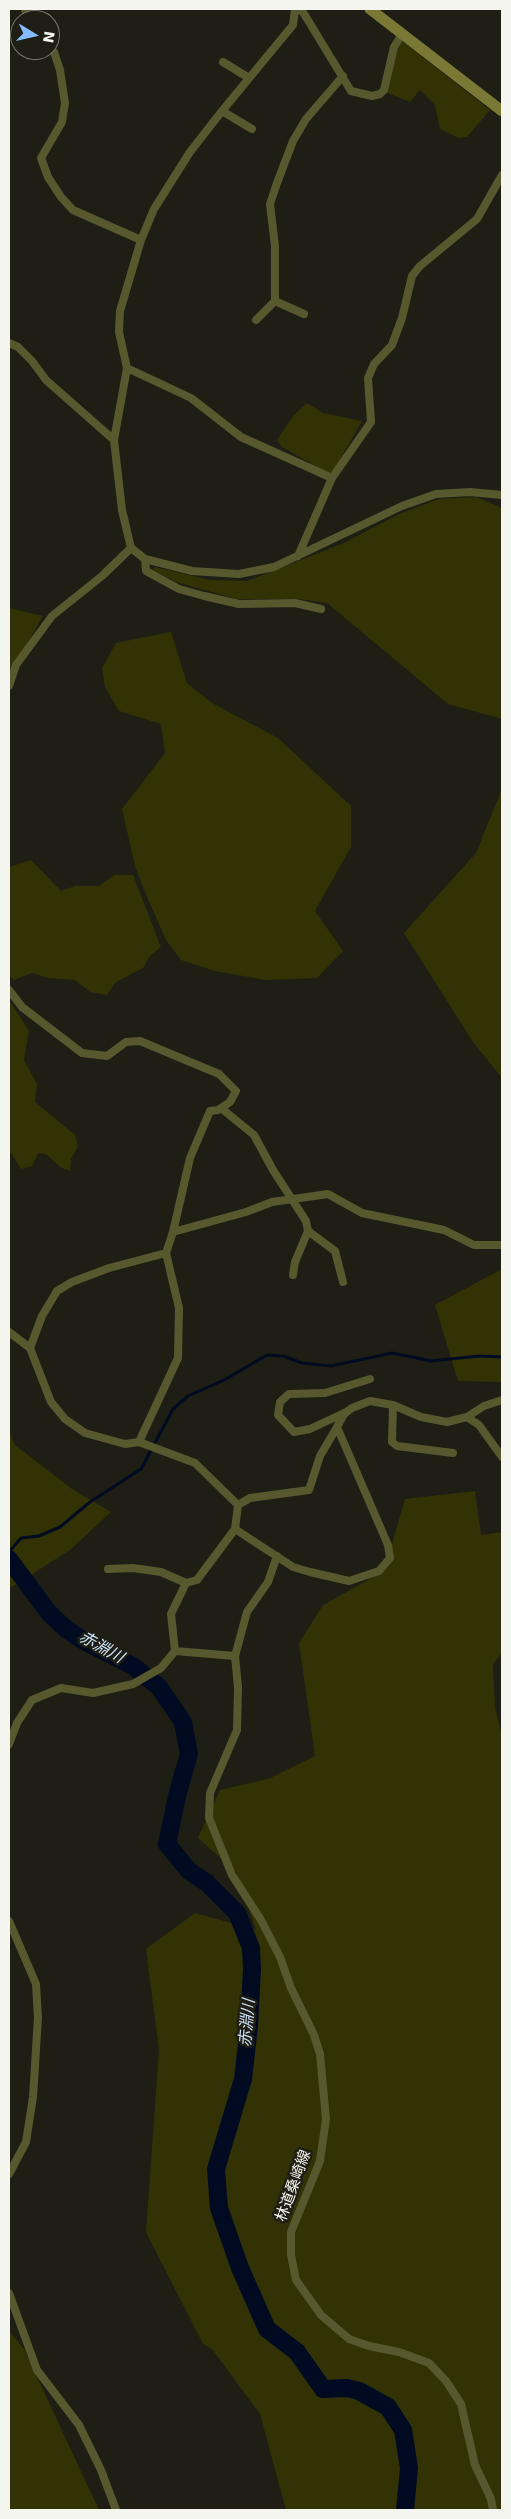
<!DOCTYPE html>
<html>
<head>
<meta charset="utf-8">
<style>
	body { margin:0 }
	#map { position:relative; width:511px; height:2519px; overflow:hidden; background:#1e1e15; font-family:"DejaVu Sans",sans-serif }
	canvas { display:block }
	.frame { position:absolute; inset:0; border:10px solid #f5f5ef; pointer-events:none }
	.north { position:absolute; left:10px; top:10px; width:50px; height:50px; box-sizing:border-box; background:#1e1e15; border:1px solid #74746c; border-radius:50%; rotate:99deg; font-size:14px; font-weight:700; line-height:20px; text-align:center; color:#f5f5ef }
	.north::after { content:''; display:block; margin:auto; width:18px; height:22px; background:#84bbfb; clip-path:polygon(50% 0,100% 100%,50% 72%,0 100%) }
</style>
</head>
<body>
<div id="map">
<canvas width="511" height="2519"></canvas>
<div class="frame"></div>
<div class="north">N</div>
</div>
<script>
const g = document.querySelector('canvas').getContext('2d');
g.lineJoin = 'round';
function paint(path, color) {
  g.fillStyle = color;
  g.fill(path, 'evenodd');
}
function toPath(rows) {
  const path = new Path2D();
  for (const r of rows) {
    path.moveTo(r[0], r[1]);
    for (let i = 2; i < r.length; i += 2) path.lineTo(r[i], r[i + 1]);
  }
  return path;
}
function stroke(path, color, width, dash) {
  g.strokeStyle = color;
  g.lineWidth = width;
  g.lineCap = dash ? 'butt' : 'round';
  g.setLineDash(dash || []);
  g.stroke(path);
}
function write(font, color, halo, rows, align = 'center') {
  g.font = font + ' "DejaVu Sans","Noto Sans JP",sans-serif';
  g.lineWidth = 5;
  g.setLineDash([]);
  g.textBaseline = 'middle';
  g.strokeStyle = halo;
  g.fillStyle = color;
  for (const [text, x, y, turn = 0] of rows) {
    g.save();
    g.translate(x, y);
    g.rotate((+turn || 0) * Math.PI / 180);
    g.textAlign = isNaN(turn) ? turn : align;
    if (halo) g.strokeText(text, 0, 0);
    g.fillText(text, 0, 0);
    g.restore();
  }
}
paint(toPath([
	[401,40,490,110,467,137,459,138,440,129,435,105,420,90,410,102,385,92,394,56],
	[307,403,323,413,362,421,331,475,282,447,277,440,293,416],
	[476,497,502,508,502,719,448,704,327,603,299,599,237,599,176,582,152,570,155,567,210,580,247,581,344,543,399,514,439,499],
	[9,608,43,616,9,676],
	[171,632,187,683,212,703,278,738,351,806,351,847,315,911,343,951,317,978,266,980,215,971,181,960,166,940,144,890,135,866,122,809,165,753,161,724,119,711,105,687,102,668,116,643],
	[502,789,502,1078,473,1042,404,933,476,853],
	[31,860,61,891,75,886,99,886,114,875,133,875,161,947,150,956,143,968,116,982,107,995,90,992,75,980,48,978,32,973,14,980,9,975,9,867],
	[9,1000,29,1031,24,1060,37,1084,35,1102,75,1135,78,1146,71,1159,70,1171,60,1167,46,1154,38,1153,32,1166,21,1169,11,1153,9,1153],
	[502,1269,502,1382,458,1381,435,1305],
	[9,1431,15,1445,72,1489,111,1512,70,1550,12,1587,9,1587],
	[475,1491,481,1535,502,1532,502,1653,493,1664,495,1708,502,1735,502,2510,286,2510,260,2414,212,2349,203,2344,146,2232,159,2050,146,1949,195,1913,256,1930,236,1872,198,1838,220,1790,268,1779,315,1756,299,1643,323,1605,384,1571,405,1499],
	[9,2331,24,2349,99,2510,9,2510]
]), '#333205');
stroke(toPath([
	[9,1552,21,1538,39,1536,60,1527,90,1502,141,1469,173,1409,188,1396,224,1380,267,1355,283,1356,302,1363,331,1366,392,1353,431,1361,479,1356,502,1357]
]), '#000b22', 3);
stroke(toPath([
	[9,1559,49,1613,66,1629,84,1641,133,1666,159,1687,183,1722,189,1754,178,1792,167,1844,189,1871,207,1883,237,1913,251,1948,252,1969,249,2026,243,2079,216,2169,219,2208,240,2268,267,2329,297,2352,323,2389,347,2388,359,2391,388,2407,403,2430,409,2468,405,2510]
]), '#000b22', 18);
stroke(toPath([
	[25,9,28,20],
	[402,34,394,47,384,90,380,94,372,96,351,91,306,17,302,11,295,9,293,25,222,111,190,152,154,209,141,240,120,311,119,332,127,368,114,440,122,510,131,548,145,559,192,571,239,574,274,567,402,506,436,494,470,492,502,495],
	[50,48,54,52,60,70,65,103,62,122,41,158,48,177,61,197,73,210,141,240],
	[223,62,249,78],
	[222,111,252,129],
	[275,301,304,314],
	[256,320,275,301,275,246,270,204,277,183,293,141,306,119,343,76],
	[9,343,18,347,32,361,46,380,114,440],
	[127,368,191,398,241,437,332,478],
	[298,556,332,478,371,422,368,378,374,364,392,345,402,318,412,276,420,266,477,219,502,175],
	[145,559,146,571,179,589,204,596,239,604,295,603,321,609],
	[9,686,16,665,52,616,102,576,131,548],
	[9,990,22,1007,82,1053,107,1056,126,1042,140,1041,219,1074,236,1091,230,1102,218,1110,210,1111,190,1158,173,1232],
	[221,1108,254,1135,273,1170,306,1221,308,1231,295,1262,293,1275],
	[308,1231,335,1251,343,1282],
	[9,1332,30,1348,51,1402,65,1419,85,1433,125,1444,139,1442,195,1463,238,1505,235,1529,197,1580,186,1583,161,1572,133,1568,108,1569],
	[30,1348,42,1316,57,1291,72,1282,109,1268,166,1253,173,1232,246,1212,272,1202,328,1194,362,1213,444,1230,474,1245,502,1245],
	[393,1405,392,1442,397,1446,453,1453],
	[344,1413,310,1429,294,1432,278,1415,280,1402,289,1394,325,1393,370,1379],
	[467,1417,479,1425,502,1457],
	[139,1442,178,1358,179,1308,166,1253],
	[238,1505,250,1498,309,1490,320,1456,337,1427],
	[235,1529,293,1567,310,1572,349,1581,379,1571,390,1558,388,1545,337,1427,344,1414,352,1408,370,1401,393,1405,421,1417,447,1422,467,1417,484,1406,502,1400],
	[277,1556,268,1582,247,1612,235,1656,238,1687,237,1730,210,1793,209,1818,232,1875,261,1920,280,1957,291,1988,314,2035,320,2054,326,2119,320,2161,291,2232,291,2255,296,2280,321,2315,349,2339,369,2346,399,2352,429,2363,446,2381,461,2404,475,2465,491,2499,493,2510],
	[175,1651,235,1656],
	[9,1744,17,1723,32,1700,61,1688,93,1693,133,1684,161,1668,175,1651,171,1614,186,1583],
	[9,1921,36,1984,38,2017,33,2097,26,2142,9,2174],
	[9,2293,37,2370,79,2425,101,2470,116,2510]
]), '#58582f', 8);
stroke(toPath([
	[370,9,502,111]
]), '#7a7835', 11);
write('15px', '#f5f5ef', '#1e1e15', [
	["林道桑崎線",294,2186,-70]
]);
write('italic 16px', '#cde1fa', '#1e1e15', [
	["赤淵川",101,1648,29],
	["赤淵川",248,2023,-85]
]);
</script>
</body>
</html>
